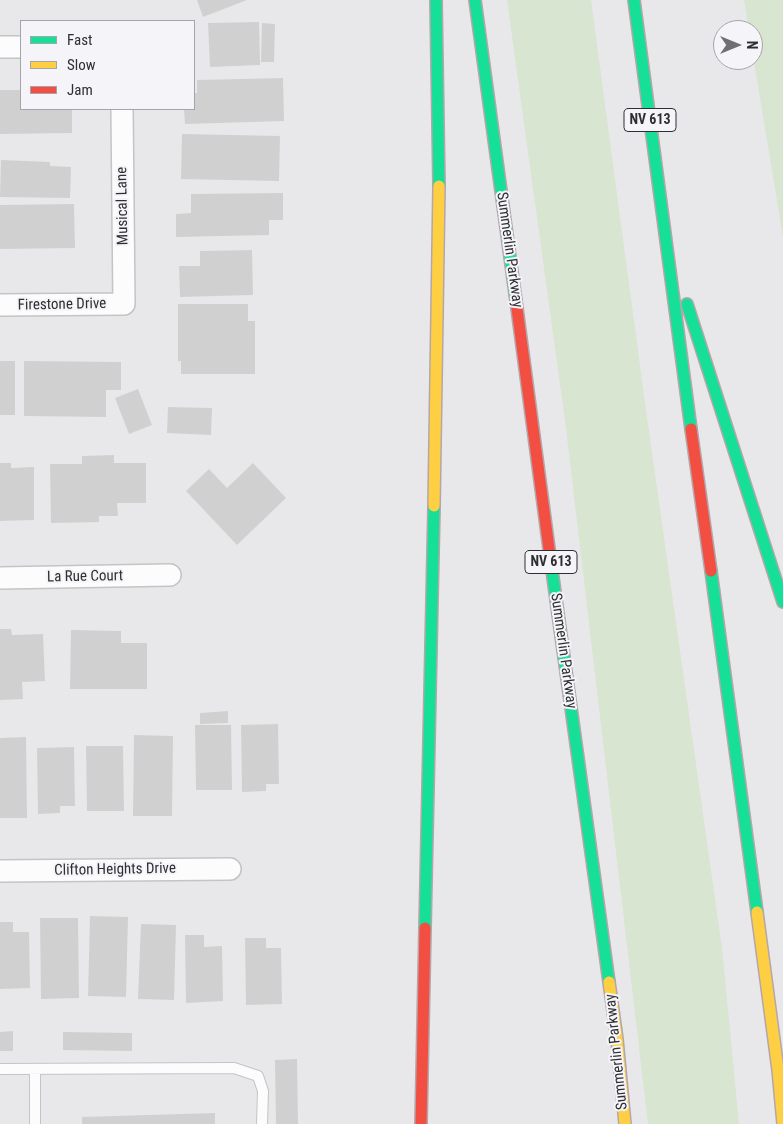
<!DOCTYPE html>
<html>
<head>
<meta charset="utf-8">
<style>
	body { margin:0 }
	#map { position:relative; width:783px; height:1124px; overflow:hidden; background:#e8e8ea; font-family:"Roboto Condensed",sans-serif }
	canvas { display:block }
	.legend { position:absolute; left:20px; top:20px; width:175px; height:90px; box-sizing:border-box; background:#f4f4f9; border:1px solid #a5a5a9; margin:0; padding:6px 9px; list-style:none; font-size:15px; color:#2e2f30 }
	.legend li { display:flex; align-items:center; gap:10px; height:25px }
	.legend b { width:25px; border:1px solid #a5a5a9 }
	.north { position:absolute; left:713px; top:20px; width:50px; height:50px; box-sizing:border-box; background:#f4f4f9; border:1px solid #a5a5a9; border-radius:50%; rotate:90deg; font-size:14px; font-weight:700; line-height:20px; text-align:center; color:#2e2f30 }
	.north::after { content:''; display:block; margin:auto; width:18px; height:22px; background:#6f7071; clip-path:polygon(50% 0,100% 100%,50% 72%,0 100%) }
</style>
</head>
<body>
<div id="map">
<canvas width="783" height="1124"></canvas>
<ul class="legend">
<li><b style="height:6px;background:#16e098"></b>Fast</li>
<li><b style="height:6px;background:#ffcf43"></b>Slow</li>
<li><b style="height:6px;background:#f24e42"></b>Jam</li>
</ul>
<div class="north">N</div>
</div>
<script>
const g = document.querySelector('canvas').getContext('2d');
g.lineJoin = 'round';
function paint(path, color) {
  g.fillStyle = color;
  g.fill(path, 'evenodd');
}
function toPath(rows) {
  const path = new Path2D();
  for (const r of rows) {
    path.moveTo(r[0], r[1]);
    for (let i = 2; i < r.length; i += 2) path.lineTo(r[i], r[i + 1]);
  }
  return path;
}
function stroke(path, color, width, dash) {
  g.strokeStyle = color;
  g.lineWidth = width;
  g.lineCap = dash ? 'butt' : 'round';
  g.setLineDash(dash || []);
  g.stroke(path);
}
function write(font, color, halo, rows, align = 'center') {
  g.font = font + ' "Roboto Condensed",sans-serif';
  g.lineWidth = 4;
  g.setLineDash([]);
  g.textBaseline = 'middle';
  g.strokeStyle = halo;
  g.fillStyle = color;
  for (const [text, x, y, turn = 0] of rows) {
    g.save();
    g.translate(x, y);
    g.rotate((+turn || 0) * Math.PI / 180);
    g.textAlign = isNaN(turn) ? turn : align;
    if (halo) g.strokeText(text, 0, 0);
    g.fillText(text, 0, 0);
    g.restore();
  }
}
paint(toPath([
	[507,0,591,0,645,403,722,948,739,1124,648,1124,566,428],
	[744,0,783,0,783,237,753,56,753,30,749,30]
]), '#d8e5d1');
paint(toPath([
	[197,0,247,0,203,17],
	[259,22,260,65,210,67,208,23],
	[262,23,275,24,274,62,261,62],
	[283,78,284,121,185,124,184,109,194,109,194,93,197,93,197,80],
	[0,90,21,90,21,109,72,109,72,133,0,134],
	[182,134,280,136,279,181,181,179],
	[1,160,50,162,50,166,71,167,70,198,0,197],
	[283,193,283,220,269,220,269,235,176,237,176,214,191,213,191,194],
	[74,204,75,248,0,249,0,205],
	[252,250,253,295,180,297,179,266,200,266,200,251],
	[178,304,248,304,248,321,255,321,255,374,181,374,181,361,178,361],
	[0,361,15,361,15,415,0,415],
	[24,361,121,362,121,390,106,390,106,417,24,416],
	[138,389,152,425,129,434,115,398],
	[168,407,212,408,211,435,167,433],
	[114,455,114,463,146,463,146,503,117,503,118,516,99,516,99,522,51,523,50,464,82,464,82,456],
	[0,463,11,463,11,468,34,467,34,520,0,521],
	[253,463,286,498,237,545,186,491,209,469,227,488],
	[0,629,11,629,12,635,43,634,45,681,22,682,23,699,0,700],
	[71,630,121,631,121,643,147,643,147,689,70,689],
	[228,711,228,723,200,724,200,713],
	[278,724,279,784,266,784,266,791,242,792,241,725],
	[195,725,231,725,232,790,196,790],
	[134,735,173,736,172,816,133,816],
	[26,737,27,818,0,818,0,738],
	[86,746,123,746,124,811,87,811],
	[74,747,75,806,60,806,60,813,38,814,37,748],
	[90,916,128,917,126,997,88,996],
	[40,918,78,918,79,998,41,999],
	[0,922,13,922,13,932,29,932,30,988,0,989],
	[141,924,176,925,174,1000,138,999],
	[185,935,204,935,204,947,222,946,223,1001,186,1003],
	[245,938,266,938,266,948,281,948,282,1004,246,1005],
	[13,1031,13,1051,0,1051,0,1032],
	[63,1032,132,1033,132,1051,63,1050],
	[297,1059,298,1124,276,1124,275,1060],
	[215,1113,215,1124,82,1124,82,1117]
]), '#d1d0d1');
const lane = toPath([
	[0,1069,234,1068,258,1076,263,1091,262,1124],
	[35,1069,35,1124]
]);
const street = toPath([
	[0,47,21,47],
	[0,305,124,304,122,109],
	[0,578,170,575],
	[0,871,230,869]
]);
const fast = toPath([
	[436,0,439,186],
	[475,0,516,301],
	[634,0,691,429],
	[687,304,783,602],
	[550,556,609,982],
	[711,571,757,912],
	[425,928,434,506]
]);
const slow = toPath([
	[434,506,439,186],
	[757,912,778,1070,783,1124],
	[609,982,617,1039,625,1124]
]);
const jam = toPath([
	[516,301,550,556],
	[691,429,711,571],
	[421,1124,425,928]
]);
stroke(lane, '#c3c4c5', 12);
stroke(street, '#c3c4c5', 24);
stroke(fast, '#b5a6a9', 14);
stroke(slow, '#b5a6a9', 14);
stroke(jam, '#b5a6a9', 14);
stroke(lane, '#fcfcfc', 10);
stroke(street, '#fcfcfc', 21);
stroke(fast, '#16e098', 11);
stroke(slow, '#ffcf43', 11);
stroke(jam, '#f24e42', 11);
for (const [x, y, w] of [
	[650,120,52],
	[551,562,52]
]) {
  const box = new Path2D();
  box.roundRect(x - w / 2, y - 11.5, w, 23, 4);
  g.fillStyle = '#f4f4f9';
  g.fill(box);
  stroke(box, '#2e2f30', 1);
}
write('bold 14px', '#2e2f30', null, [
	["NV 613",650,120],
	["NV 613",551,562]
]);
write('15px', '#2e2f30', '#f4f4f9', [
	["Musical Lane",123,206,-91],
	["Summerlin Parkway",509,250,82],
	["Firestone Drive",62,305,-1],
	["La Rue Court",85,577,-1],
	["Summerlin Parkway",563,651,82],
	["Clifton Heights Drive",115,870,-1],
	["Summerlin Parkway",617,1052,-96]
]);
</script>
</body>
</html>
